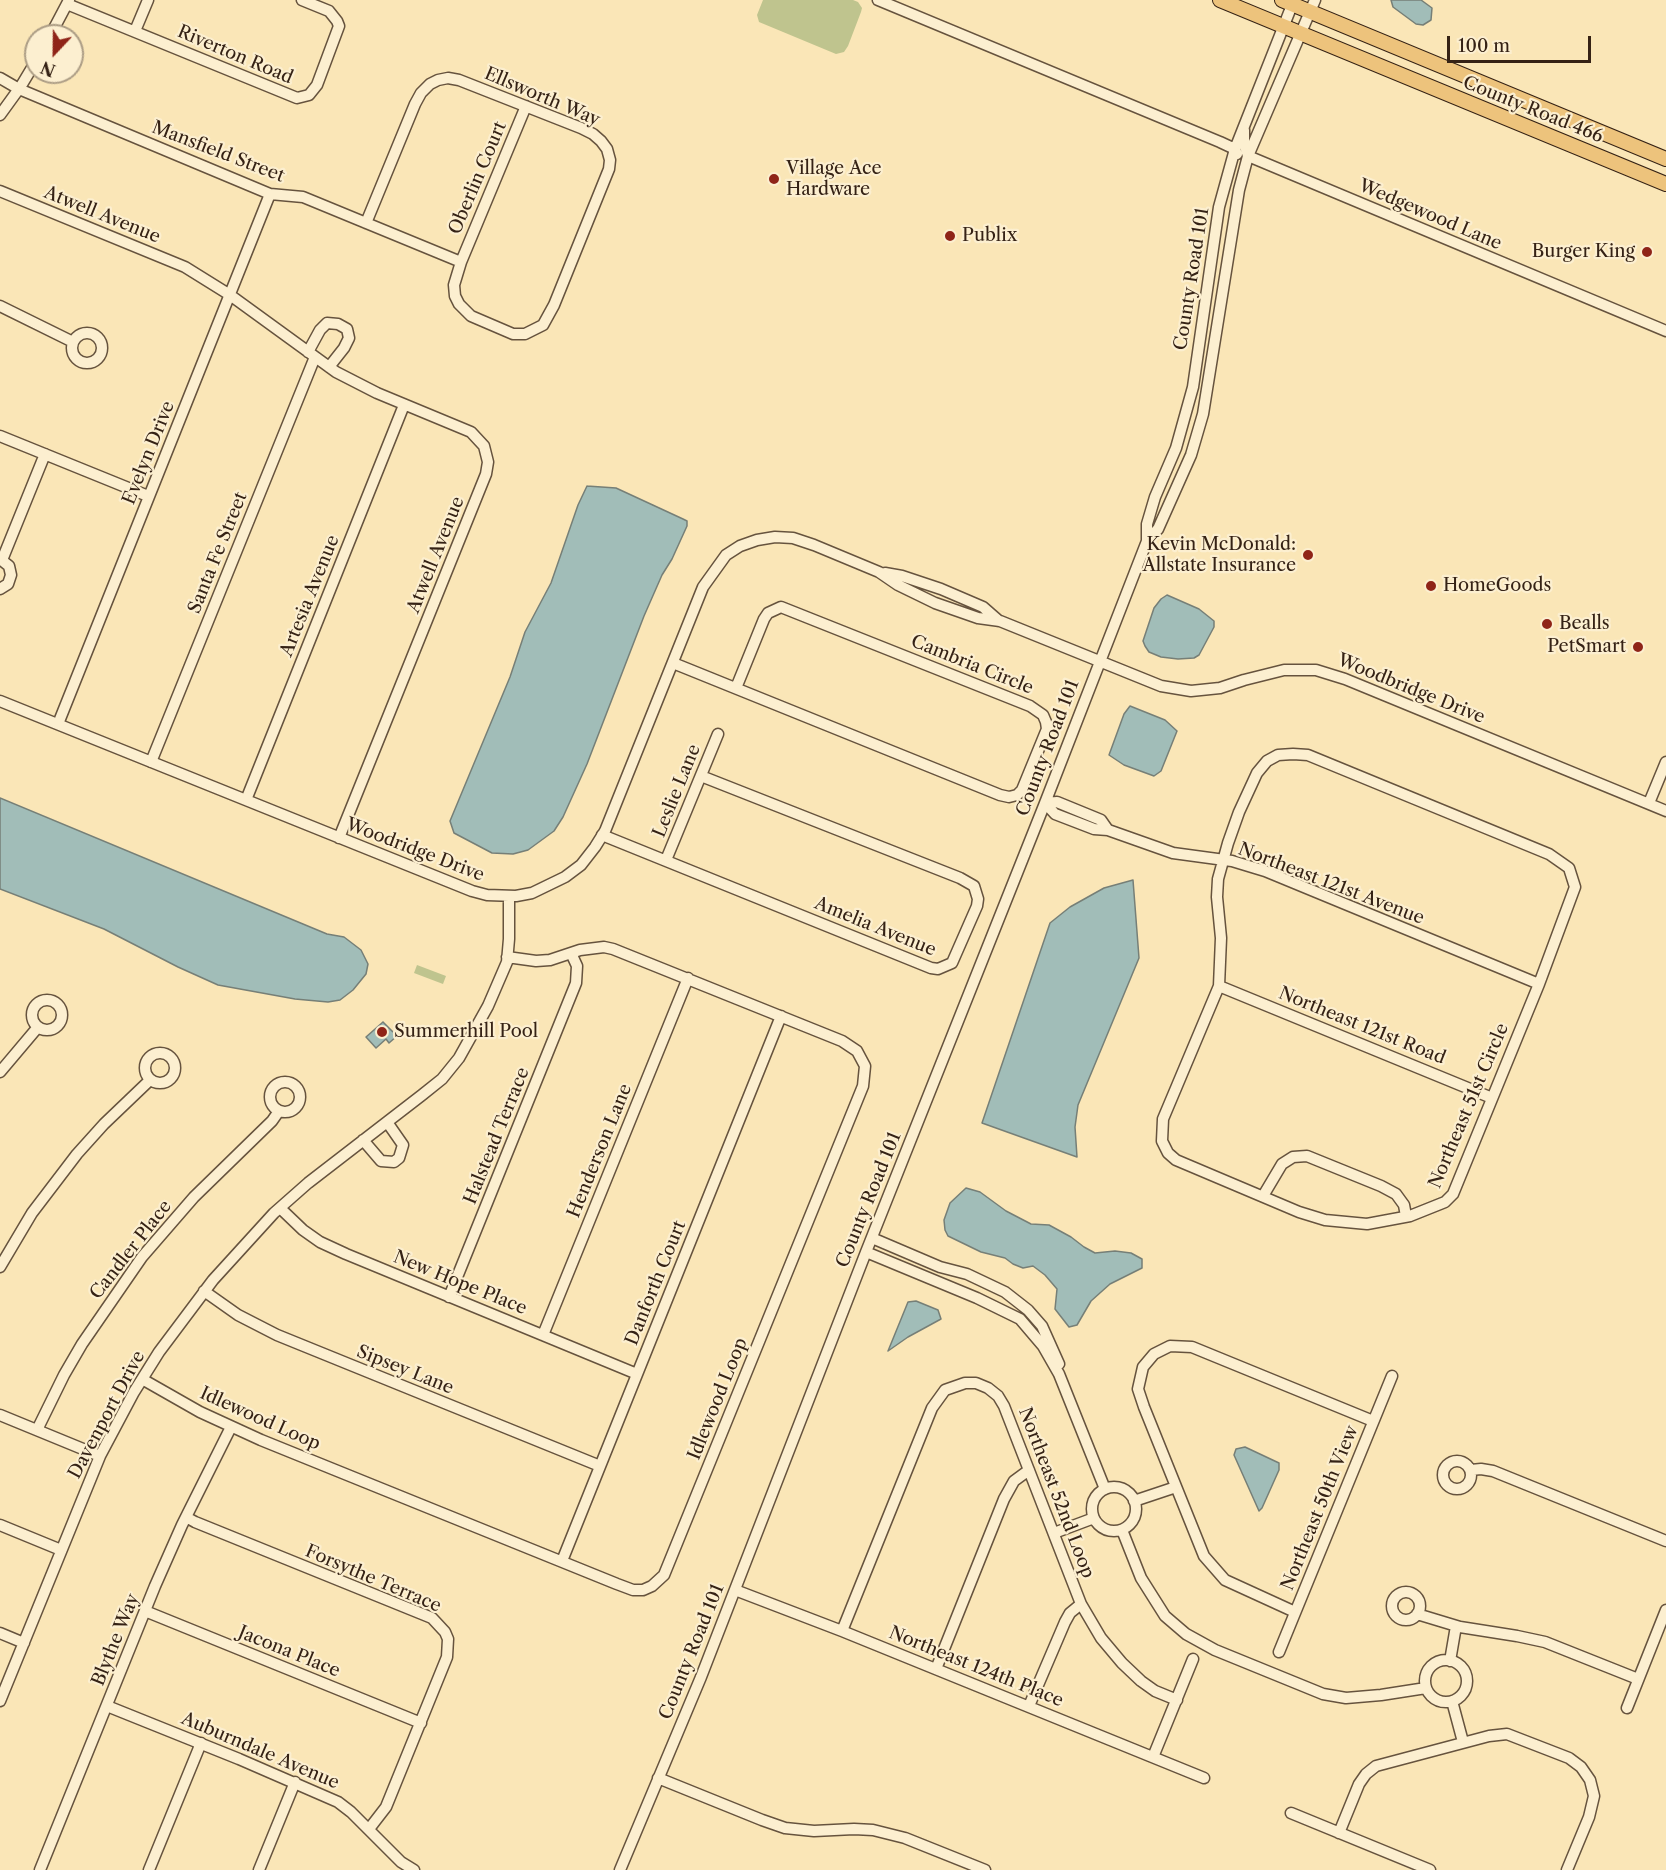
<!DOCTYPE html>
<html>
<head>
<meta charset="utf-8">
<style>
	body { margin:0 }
	#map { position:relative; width:1666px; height:1870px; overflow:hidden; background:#fae6b7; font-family:"Libre Caslon Text",serif }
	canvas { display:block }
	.north { position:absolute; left:24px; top:24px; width:60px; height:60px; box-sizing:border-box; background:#fcefd0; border:2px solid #ac9d85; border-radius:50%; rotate:202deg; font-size:16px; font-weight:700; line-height:24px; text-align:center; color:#352215 }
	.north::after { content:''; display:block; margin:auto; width:21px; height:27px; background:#8f2418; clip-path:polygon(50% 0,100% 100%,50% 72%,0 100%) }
	.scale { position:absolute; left:1447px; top:36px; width:144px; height:27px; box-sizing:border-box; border:3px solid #352215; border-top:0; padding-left:8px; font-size:18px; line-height:21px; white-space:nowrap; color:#352215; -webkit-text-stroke:4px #fcefd0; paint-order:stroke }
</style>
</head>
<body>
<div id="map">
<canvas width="1666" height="1870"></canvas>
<div class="north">N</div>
<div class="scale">100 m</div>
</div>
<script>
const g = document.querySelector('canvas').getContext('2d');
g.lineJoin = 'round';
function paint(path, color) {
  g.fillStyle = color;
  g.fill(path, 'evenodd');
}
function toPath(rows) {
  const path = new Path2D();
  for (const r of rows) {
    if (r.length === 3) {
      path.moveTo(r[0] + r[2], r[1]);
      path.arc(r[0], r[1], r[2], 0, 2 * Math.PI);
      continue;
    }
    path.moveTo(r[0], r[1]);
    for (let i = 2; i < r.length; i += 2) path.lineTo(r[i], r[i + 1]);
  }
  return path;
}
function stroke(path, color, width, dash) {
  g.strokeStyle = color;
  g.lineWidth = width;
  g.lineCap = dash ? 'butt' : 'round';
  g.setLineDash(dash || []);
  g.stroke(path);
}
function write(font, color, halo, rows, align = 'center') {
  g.font = font + ' "Libre Caslon Text",serif';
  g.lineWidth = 4.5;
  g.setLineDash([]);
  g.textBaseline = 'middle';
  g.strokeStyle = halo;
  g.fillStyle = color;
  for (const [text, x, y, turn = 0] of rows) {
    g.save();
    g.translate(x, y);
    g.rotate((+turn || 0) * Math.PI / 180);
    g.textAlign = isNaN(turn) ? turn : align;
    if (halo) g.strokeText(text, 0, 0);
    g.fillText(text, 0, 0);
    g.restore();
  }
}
paint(toPath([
	[763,0,853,0,858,2,862,8,861,12,848,46,844,52,836,54,759,22,757,15],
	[417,965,446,976,443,984,414,973]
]), '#bfc48e');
const water = toPath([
	[1391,0,1421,0,1432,8,1431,20,1423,25,1416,24,1393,7,1391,0],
	[587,486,616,488,683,519,687,521,687,526,672,559,662,575,644,616,587,764,563,817,554,831,528,850,513,854,492,853,454,833,450,821,510,677,525,632,551,583,578,505,587,486],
	[1167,595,1199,609,1214,621,1214,627,1199,655,1194,658,1178,659,1161,657,1149,652,1145,646,1143,641,1154,608,1161,599,1167,595],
	[1130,706,1165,720,1177,731,1161,771,1154,776,1124,765,1109,755,1124,714,1130,706],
	[0,798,327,934,344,937,361,950,368,964,366,974,353,990,340,1000,328,1002,295,999,218,985,178,967,104,929,0,889,0,798],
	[1133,880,1139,958,1078,1105,1075,1127,1077,1157,982,1123,1050,923,1070,907,1104,888,1133,880],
	[383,1022,397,1036,389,1043,386,1039,376,1048,366,1037,383,1022],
	[966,1188,980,1192,1006,1211,1031,1224,1049,1225,1071,1237,1084,1247,1095,1253,1115,1251,1131,1253,1142,1259,1142,1268,1110,1284,1091,1301,1077,1325,1069,1327,1055,1309,1057,1289,1045,1275,1033,1266,1023,1268,1013,1264,1005,1258,981,1252,948,1236,945,1230,944,1220,950,1203,966,1188],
	[916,1301,938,1310,941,1319,908,1337,888,1351,908,1302,916,1301],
	[1245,1447,1279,1463,1279,1470,1262,1508,1259,1511,1234,1455,1236,1449,1245,1447]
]);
paint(water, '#a1bdb8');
stroke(water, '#767f77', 1.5);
const minor = toPath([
	[878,0,1220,142,1235,149,1237,154],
	[67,4,297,98,309,95,317,85,339,26,337,21,329,11,302,0],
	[135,31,148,0],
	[50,36,69,0],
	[0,78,19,89,270,194,303,197,461,262],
	[0,115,21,86,36,61],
	[1244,130,1244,143,1248,156,1666,331],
	[0,191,185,267,230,295,336,372,377,393,471,432,484,446,488,462,486,474,339,838],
	[366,223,415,104,421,93,430,84,438,80,448,78,459,80,581,128,593,134,601,141,607,149,610,160,609,169,554,305,543,325,525,334,513,334,471,316,459,304,455,296,454,285,461,262,526,106],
	[0,306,73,342],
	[87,348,15],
	[308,352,320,330,327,323,338,324,347,329,349,338,344,348,329,367],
	[0,436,148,496],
	[1147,541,1147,524,1155,497,1176,448,1193,387,1219,207,1235,149,1294,0],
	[0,559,9,566,11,575,8,584,0,589],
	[2,560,45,454],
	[885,573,902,576,941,589,983,607,999,621],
	[673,663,1000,795,1009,797,1017,795,1022,790,1047,729,1046,722,1043,715,1030,706,781,607,768,613,764,619,736,688],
	[0,701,472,891,487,895,516,896,532,893,565,877,581,865,595,847,605,831,703,587,726,555,740,546,757,540,775,537,793,538,814,545,879,572,898,585,935,603,978,618,1000,621,1161,686,1191,691,1220,688,1244,680,1284,670,1316,670,1345,679,1666,811],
	[58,724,270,194],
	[1293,754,1308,755,1549,854,1569,868,1575,887,1539,984,1453,1194,1445,1202,1410,1216,1367,1224,1325,1220,1299,1212,1176,1160,1168,1153,1162,1141,1163,1119,1219,986,1221,938,1217,897,1218,879,1228,843,1239,812,1257,773,1267,761,1278,755,1293,754],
	[151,762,315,357],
	[246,800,404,405],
	[1045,803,1055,814,1094,829,1108,830,1173,853,1232,861,1265,871,1539,984],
	[1045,803,1057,802,1101,820,1108,830],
	[1649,803,1666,762],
	[602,835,931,968,938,969,952,963,977,906,978,899,974,886,960,878,701,776],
	[666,860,718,734],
	[1219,986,1492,1098],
	[47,1015,15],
	[160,1068,15],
	[0,1072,38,1027],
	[285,1097,15],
	[363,1140,381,1161,394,1162,399,1158,403,1145,387,1122],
	[1263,1196,1282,1164,1293,1157,1307,1156,1381,1186,1396,1194,1404,1205,1406,1216],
	[280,1208,303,1230,320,1242,346,1254,637,1374],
	[872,1238,940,1267,967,1274,1005,1292,1028,1310,1042,1326,1059,1364],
	[866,1252,977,1298,1020,1319,1043,1346,1059,1374,1105,1489],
	[0,1267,32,1213,77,1154,104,1124,150,1080],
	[204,1291,238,1315,277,1335,600,1466],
	[449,1297,576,983,577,966,571,953],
	[543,1335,688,978],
	[142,1379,200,1412,261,1440,617,1584,633,1590,643,1590,652,1586,664,1575,863,1086,865,1066,857,1051,842,1041,613,949,604,947,580,950,550,960,536,961,507,957],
	[0,1415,100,1456],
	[37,1430,64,1375,82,1344,142,1257,194,1197,272,1121,279,1111],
	[1457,1475,14],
	[1471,1470,1481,1469,1493,1471,1666,1541],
	[1114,1509,22],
	[1134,1501,1176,1487],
	[186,1517,195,1522,432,1618,445,1632,448,1639,447,1657,386,1807,369,1829],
	[0,1525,61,1550],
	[1122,1530,1141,1578,1165,1616,1186,1634,1215,1650,1323,1694,1346,1698,1381,1695,1426,1688],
	[1054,1533,1094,1518],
	[562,1561,781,1016],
	[735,1590,842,1631,1204,1778],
	[1406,1606,14],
	[145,1611,421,1723],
	[1295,1612,1225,1580,1204,1556,1144,1407,1138,1389,1143,1367,1154,1354,1170,1346,1192,1347,1373,1421],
	[1417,1614,1460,1627,1517,1636,1545,1642,1638,1679],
	[842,1631,932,1408,945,1390,965,1383,976,1383,988,1388,998,1396,1004,1406,1081,1604,1101,1638,1122,1663,1141,1681,1155,1691,1177,1700],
	[0,1633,24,1643],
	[1279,1652,1392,1376],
	[1446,1681,21],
	[1450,1661,1456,1626],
	[936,1669,1004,1499,1014,1481,1029,1470],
	[0,1701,100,1456,134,1392,159,1352,213,1280,274,1213,308,1183,422,1095,442,1079,459,1058,488,1006,507,962,509,939,509,897],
	[1452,1701,1463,1742],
	[107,1706,239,1759,338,1802,351,1812,401,1862,414,1870],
	[1029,1706,1065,1622,1070,1613,1081,1604],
	[1627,1708,1666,1610],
	[1153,1757,1193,1659],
	[658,1778,762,1820,785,1828,814,1831,854,1829,873,1830,905,1838,985,1870],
	[1291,1813,1430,1870],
	[1339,1833,1359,1784,1366,1774,1376,1766,1489,1736,1507,1734,1569,1758,1581,1767,1590,1780,1594,1796,1589,1817,1567,1870],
	[40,1870,155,1586,182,1525,231,1427],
	[149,1870,201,1743],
	[259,1870,295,1782],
	[620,1870,701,1677,866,1252,1045,803,1147,541,1158,529,1191,455,1203,414,1239,190,1248,156,1315,0]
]);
const major = toPath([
	[1220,0,1666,184],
	[1282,0,1666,159]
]);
stroke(minor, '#66533e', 13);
stroke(major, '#352215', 16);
stroke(minor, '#fcefd0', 10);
stroke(major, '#edc37c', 14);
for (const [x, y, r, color] of [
	[774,179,6,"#8f2418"],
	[950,236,6,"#8f2418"],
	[1647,252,6,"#8f2418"],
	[1308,555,6,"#8f2418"],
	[1431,586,6,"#8f2418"],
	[1547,624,6,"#8f2418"],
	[1638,647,6,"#8f2418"],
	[382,1032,6,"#8f2418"]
]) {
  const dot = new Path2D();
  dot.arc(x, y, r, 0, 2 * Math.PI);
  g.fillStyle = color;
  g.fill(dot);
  stroke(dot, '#fcefd0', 2);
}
write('18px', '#352215', '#fcefd0', [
	["Riverton Road",235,55,23],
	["Ellsworth Way",542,97,23],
	["County Road 466",1533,110,22],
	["Mansfield Street",218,152,21],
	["Oberlin Court",478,178,-67],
	["Atwell Avenue",102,215,22],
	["Wedgewood Lane",1430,215,23],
	["County Road 101",1192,279,-81],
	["Evelyn Drive",149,453,-68],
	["Santa Fe Street",218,553,-68],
	["Atwell Avenue",436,555,-68],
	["Artesia Avenue",310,596,-68],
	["Cambria Circle",972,665,22],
	["Woodbridge Drive",1411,689,22],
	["County Road 101",1048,748,-69],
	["Leslie Lane",677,791,-68],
	["Woodridge Drive",415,850,21],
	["Northeast 121st Avenue",1331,884,21],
	["Amelia Avenue",875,927,22],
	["Northeast 121st Road",1362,1026,22],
	["Northeast 51st Circle",1469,1106,-67],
	["Halstead Terrace",497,1136,-68],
	["Henderson Lane",600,1151,-68],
	["County Road 101",869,1200,-68],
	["Candler Place",131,1250,-52],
	["New Hope Place",460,1283,22],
	["Danforth Court",656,1283,-68],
	["Sipsey Lane",405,1370,22],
	["Idlewood Loop",718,1399,-68],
	["Davenport Drive",107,1415,-62],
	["Idlewood Loop",260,1419,24],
	["Northeast 52nd Loop",1056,1493,69],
	["Northeast 50th View",1320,1508,-68],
	["Forsythe Terrace",373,1579,23],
	["Blythe Way",116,1640,-68],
	["Jacona Place",289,1652,22],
	["County Road 101",692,1652,-68],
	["Northeast 124th Place",976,1667,22],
	["Auburndale Avenue",260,1751,23]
]);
write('18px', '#352215', '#fcefd0', [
	["Village Ace",786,169],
	["Hardware",786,190],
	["Publix",962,236],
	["Burger King",1635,252,"right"],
	["Kevin McDonald:",1296,545,"right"],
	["Allstate Insurance",1296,566,"right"],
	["HomeGoods",1443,586],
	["Bealls",1559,624],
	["PetSmart",1626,647,"right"],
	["Summerhill Pool",394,1032]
], 'left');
</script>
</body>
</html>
